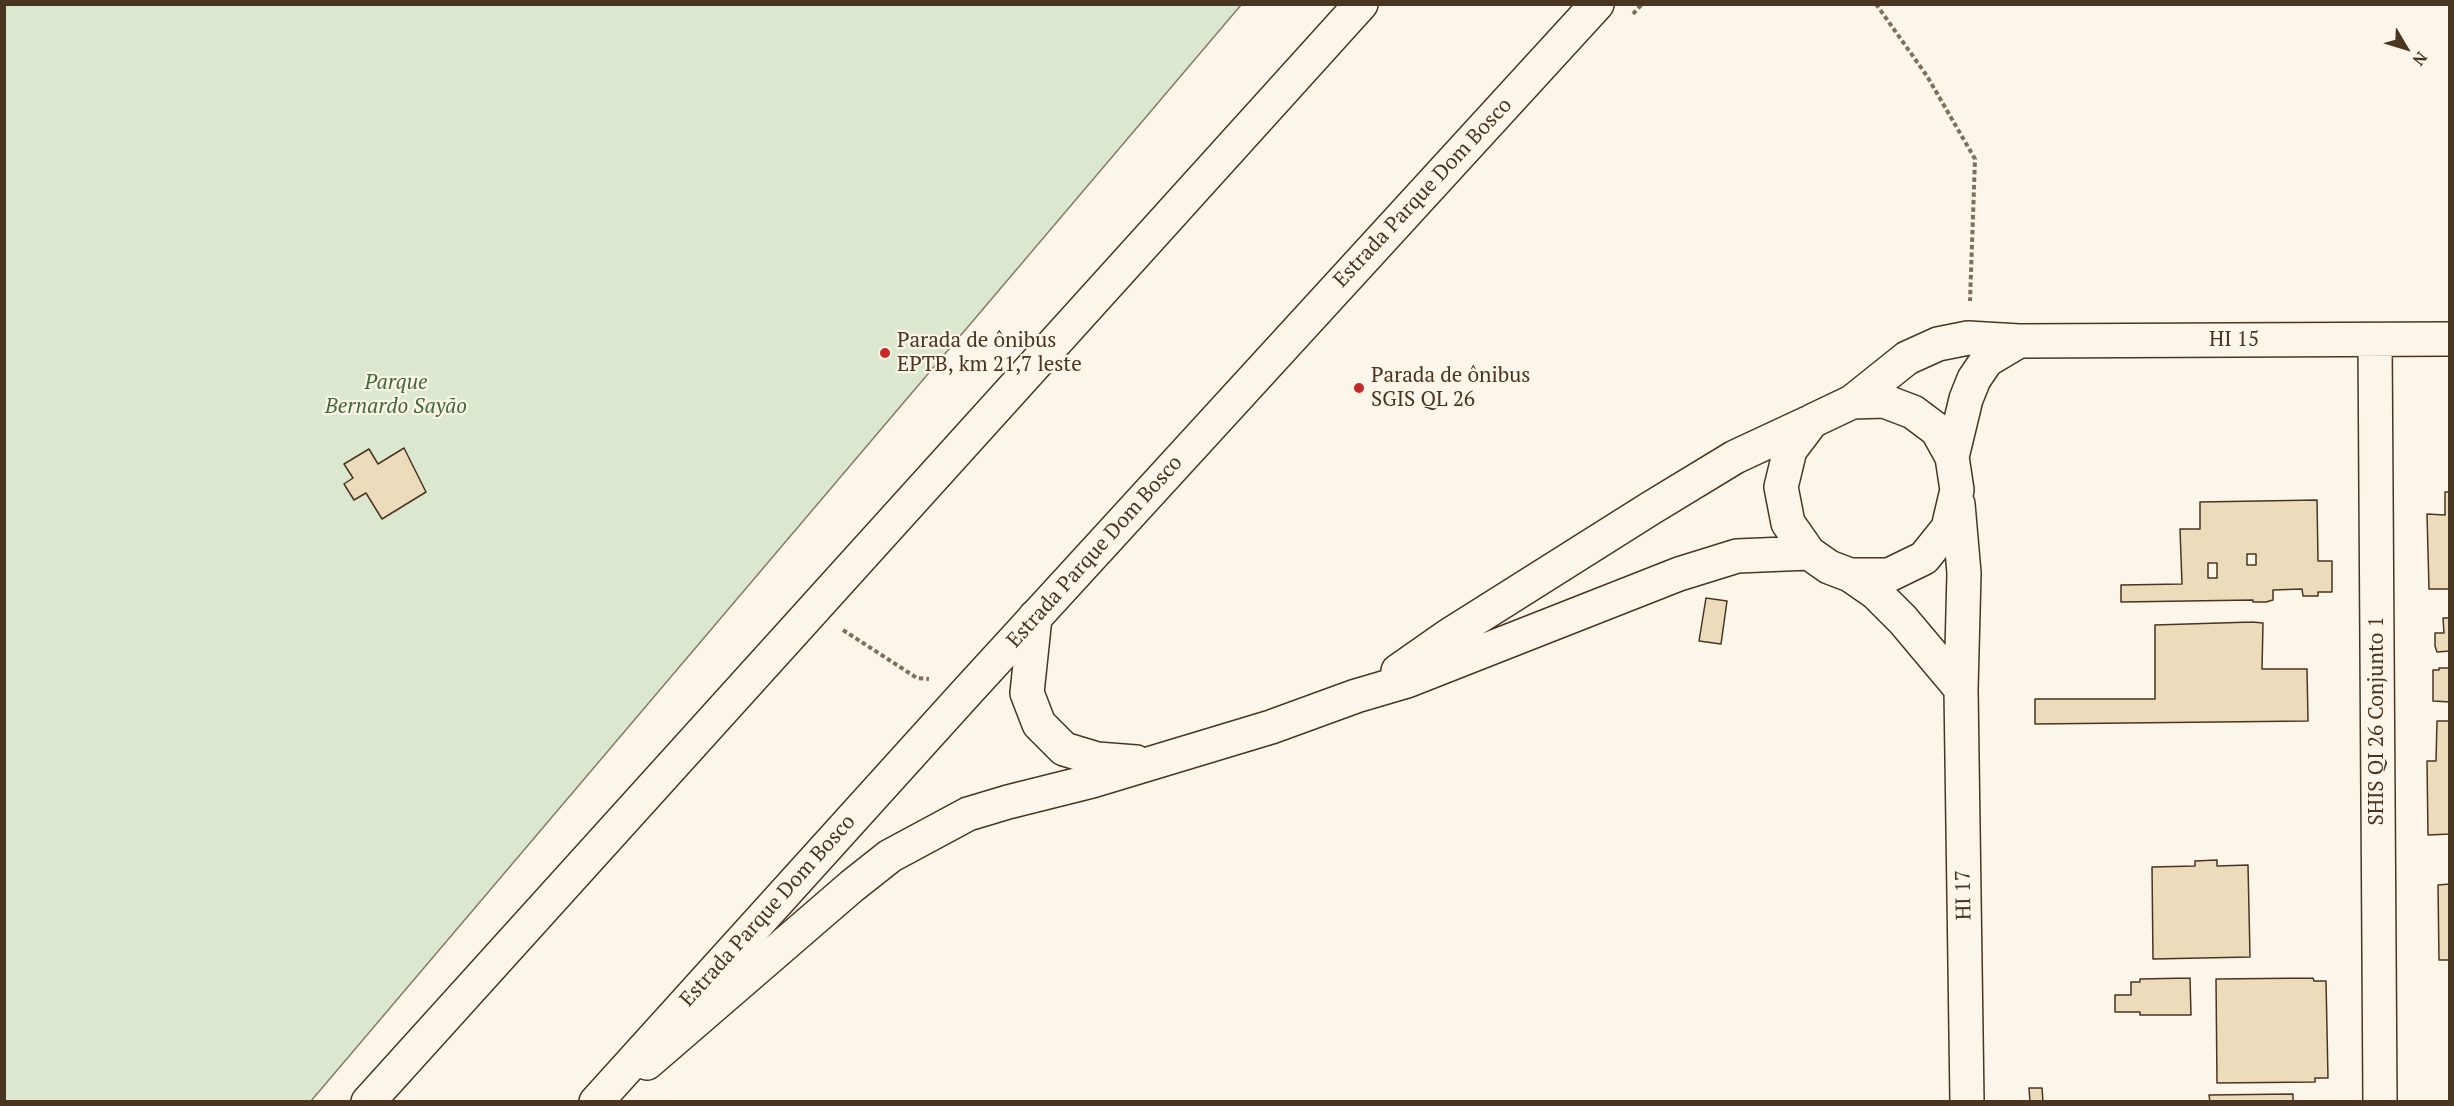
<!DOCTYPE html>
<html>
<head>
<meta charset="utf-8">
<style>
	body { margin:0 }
	#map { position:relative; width:2454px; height:1106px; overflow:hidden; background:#fbf6e9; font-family:"PT Serif",serif }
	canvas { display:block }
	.frame { position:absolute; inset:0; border:6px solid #4a3520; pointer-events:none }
	.north { position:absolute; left:2376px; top:18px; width:60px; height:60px; -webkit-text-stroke:4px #fbf6e9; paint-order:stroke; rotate:128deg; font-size:16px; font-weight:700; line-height:24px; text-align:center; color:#4a3520 }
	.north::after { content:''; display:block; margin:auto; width:21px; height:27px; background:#4a3520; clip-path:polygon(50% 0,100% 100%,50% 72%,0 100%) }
</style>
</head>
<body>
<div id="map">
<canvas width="2454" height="1106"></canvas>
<div class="frame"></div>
<div class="north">N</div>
</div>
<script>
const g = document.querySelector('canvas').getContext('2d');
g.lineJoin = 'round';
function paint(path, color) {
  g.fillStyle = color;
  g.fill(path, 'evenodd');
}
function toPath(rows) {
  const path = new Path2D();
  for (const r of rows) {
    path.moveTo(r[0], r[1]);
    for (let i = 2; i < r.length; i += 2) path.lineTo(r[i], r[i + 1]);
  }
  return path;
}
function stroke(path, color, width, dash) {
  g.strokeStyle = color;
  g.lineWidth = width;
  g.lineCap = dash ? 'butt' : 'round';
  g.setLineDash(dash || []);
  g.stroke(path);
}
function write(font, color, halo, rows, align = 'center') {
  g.font = font + ' "PT Serif",serif';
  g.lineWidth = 4.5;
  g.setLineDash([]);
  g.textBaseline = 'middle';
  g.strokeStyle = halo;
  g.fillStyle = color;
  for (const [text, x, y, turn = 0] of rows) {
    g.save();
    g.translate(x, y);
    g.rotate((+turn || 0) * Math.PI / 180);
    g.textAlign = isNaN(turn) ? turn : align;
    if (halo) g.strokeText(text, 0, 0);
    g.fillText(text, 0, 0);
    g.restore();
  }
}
const green = toPath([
	[5,5,1241,5,311,1101,5,1102,5,5]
]);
paint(green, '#dce7d0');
stroke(green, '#887966', 1.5);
const building = toPath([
	[404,448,426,492,382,519,366,493,354,500,344,484,353,478,344,464,369,449,378,464,404,448],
	[2445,492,2450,492,2450,589,2429,589,2427,514,2445,515,2445,492],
	[2317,500,2318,561,2332,561,2332,592,2318,592,2318,596,2303,596,2302,589,2273,590,2273,600,2266,602,2253,602,2253,600,2121,602,2121,585,2182,584,2180,529,2200,529,2200,502,2317,500],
	[2247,554,2256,554,2256,565,2247,565,2247,554],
	[2208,563,2217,563,2217,578,2208,578,2208,563],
	[1706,598,1727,601,1721,644,1699,641,1706,598],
	[2443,618,2450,618,2450,651,2437,652,2435,646,2435,633,2444,633,2443,618],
	[2252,622,2263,623,2262,669,2307,669,2308,721,2035,724,2035,699,2155,699,2155,625,2252,622],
	[2439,668,2450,668,2450,702,2433,701,2433,670,2439,670,2439,668],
	[2437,721,2450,721,2450,834,2428,835,2427,761,2436,761,2437,721],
	[2217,860,2217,866,2248,865,2250,957,2153,959,2152,867,2195,866,2195,861,2217,860],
	[2450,884,2450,960,2439,960,2438,885,2450,884],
	[2190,978,2191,1015,2140,1015,2140,1012,2115,1012,2115,995,2131,995,2131,982,2140,982,2140,979,2190,978],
	[2313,978,2314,981,2326,981,2328,1078,2315,1078,2315,1082,2217,1083,2216,979,2313,978],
	[2029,1088,2042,1088,2043,1102,2030,1102,2029,1088],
	[2293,1094,2293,1102,2210,1102,2209,1095,2293,1094]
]);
paint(building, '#ecdcbc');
stroke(building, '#4a3520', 1.5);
const street = toPath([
	[2375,340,2380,1102],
	[1852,402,1907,358,1938,344,1968,338,2019,341,2450,339],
	[1952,457,1966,399,1974,379,1987,360,2019,341],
	[1958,504,1964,573,1961,689,1967,1102],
	[1850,575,1889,575,1924,558,1948,528,1957,490,1952,457,1937,430,1913,412,1884,401,1852,402,1812,421,1790,450,1781,487,1788,523,1809,553,1829,567,1850,575,1876,593,1903,620,1961,689],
	[1035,617,1027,693,1039,724,1064,749,1097,759,1136,762],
	[1398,671,1448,636,1651,508,1735,457,1808,423],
	[647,1063,852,886,890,856,968,814,1008,802,1092,781,1271,727,1356,696,1407,681,1679,574,1737,556,1809,553]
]);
const primary = toPath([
	[368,1102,1361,4],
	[596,1102,965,694,1597,4]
]);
stroke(street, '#4a3520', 36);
stroke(primary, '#4a3520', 36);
stroke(toPath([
	[1876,4,1927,76,1975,159,1970,301],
	[1633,14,1642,4],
	[843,630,917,678,929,679]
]), '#7f6f5c', 4, [4.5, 3]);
stroke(street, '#fbf6e9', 33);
stroke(primary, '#fbf6e9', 33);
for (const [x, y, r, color] of [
	[885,353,6,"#c62828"],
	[1359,388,6,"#c62828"]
]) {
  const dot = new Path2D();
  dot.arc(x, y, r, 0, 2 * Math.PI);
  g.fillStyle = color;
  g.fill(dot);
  stroke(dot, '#fbf6e9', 2);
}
write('21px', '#4a3520', '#fbf6e9', [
	["Estrada Parque Dom Bosco",1423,193,-47],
	["HI 15",2234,340],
	["Estrada Parque Dom Bosco",1095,552,-48],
	["SHIS QI 26 Conjunto 1",2377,721,-90],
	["HI 17",1964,895,-91],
	["Estrada Parque Dom Bosco",768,911,-48]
]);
write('21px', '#4a3520', '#fbf6e9', [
	["Parada de ônibus",897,341],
	["EPTB, km 21,7 leste",897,365],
	["Parada de ônibus",1371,376],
	["SGIS QL 26",1371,400]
], 'left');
write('italic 21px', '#436837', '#fbf6e9', [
	["Parque",396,383],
	["Bernardo Sayão",396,407]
]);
</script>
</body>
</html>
